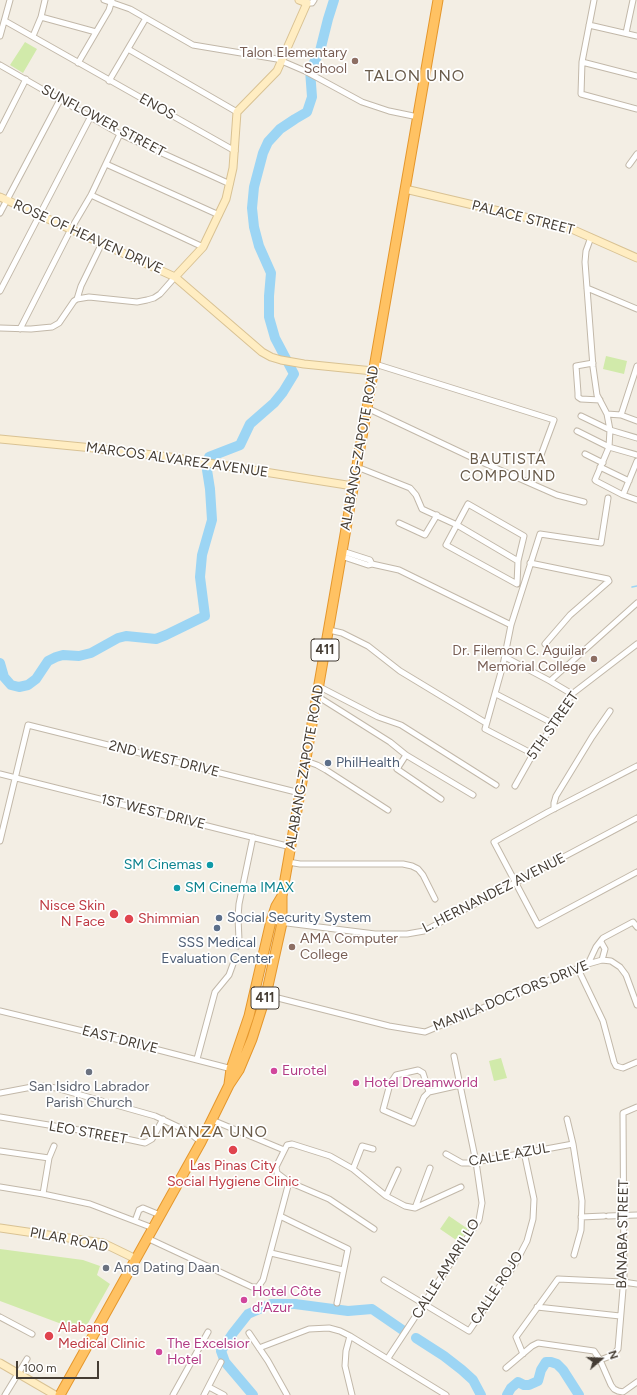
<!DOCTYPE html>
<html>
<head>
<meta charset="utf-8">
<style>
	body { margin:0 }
	#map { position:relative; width:637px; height:1395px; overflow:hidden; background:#f3eee4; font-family:Figtree,sans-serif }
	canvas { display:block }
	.north { position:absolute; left:581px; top:1339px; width:40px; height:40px; -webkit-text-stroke:3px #fff; paint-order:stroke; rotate:71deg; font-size:11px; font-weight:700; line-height:16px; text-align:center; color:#453d34 }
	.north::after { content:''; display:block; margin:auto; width:14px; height:18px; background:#453d34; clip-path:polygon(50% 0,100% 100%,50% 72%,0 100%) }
	.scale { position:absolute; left:16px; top:1361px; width:83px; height:18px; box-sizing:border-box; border:2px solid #453d34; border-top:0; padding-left:5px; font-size:12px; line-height:14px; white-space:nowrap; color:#453d34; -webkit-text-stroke:3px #fff; paint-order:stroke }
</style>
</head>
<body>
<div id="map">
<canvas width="637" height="1395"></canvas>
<div class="north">N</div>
<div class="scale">100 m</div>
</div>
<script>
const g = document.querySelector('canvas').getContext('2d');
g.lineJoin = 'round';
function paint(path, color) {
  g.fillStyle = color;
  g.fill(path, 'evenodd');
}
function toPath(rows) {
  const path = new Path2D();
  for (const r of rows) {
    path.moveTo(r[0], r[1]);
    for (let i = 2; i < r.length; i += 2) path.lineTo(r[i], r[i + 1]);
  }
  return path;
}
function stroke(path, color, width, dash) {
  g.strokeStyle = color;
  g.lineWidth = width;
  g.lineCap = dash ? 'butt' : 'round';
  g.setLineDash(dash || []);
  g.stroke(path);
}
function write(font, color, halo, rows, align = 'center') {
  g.font = font + ' Figtree,sans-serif';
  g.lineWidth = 3.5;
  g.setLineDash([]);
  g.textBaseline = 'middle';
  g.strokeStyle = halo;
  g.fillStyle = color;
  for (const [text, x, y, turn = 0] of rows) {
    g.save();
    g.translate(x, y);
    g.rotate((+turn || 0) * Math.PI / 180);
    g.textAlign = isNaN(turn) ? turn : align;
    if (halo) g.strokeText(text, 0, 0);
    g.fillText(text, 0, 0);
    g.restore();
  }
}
paint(toPath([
	[25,42,37,49,23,73,10,65],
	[606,356,627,361,624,374,603,369],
	[501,1058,507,1078,494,1081,489,1061],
	[449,1216,468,1229,459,1242,440,1229],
	[0,1249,83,1260,100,1266,97,1275,110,1284,83,1332,0,1301]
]), '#d1eaaa');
stroke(toPath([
	[632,587,637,586]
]), '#9cd5f4', 1.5);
stroke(toPath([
	[0,663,4,677,11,685,19,687,28,685,36,679,48,661,56,657,63,655,79,656,91,653,118,638,126,636,156,639,166,635,205,616,200,577,202,555,212,520,210,489,207,470,209,457,240,445,250,424,274,403,283,392,294,374,275,338,269,317,269,296,271,273,259,246,254,227,252,208,254,187,263,153,268,142,280,129,295,119,307,112,312,97,310,70,320,51,328,19,334,0],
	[416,1338,444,1356,462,1370,473,1380,481,1395],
	[253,1395,225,1362,221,1351,233,1333,248,1314,271,1304,295,1304,348,1311,372,1309,404,1331],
	[507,1395,511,1388,518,1382,524,1385,529,1385,538,1381,541,1370,546,1362,551,1362,557,1364,563,1370,579,1395]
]), '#9cd5f4', 10);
stroke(toPath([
	[233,964,239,940]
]), '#d0cbc1', 5, [5, 2.5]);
const street = toPath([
	[104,0,130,9,193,45,277,59,305,71,362,102,389,111,418,117],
	[594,0,582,62,581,94,637,109],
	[307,3,312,3,314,0],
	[41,17,96,32],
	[5,21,235,151],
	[589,25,637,36],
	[626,33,633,0],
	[0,36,10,0],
	[33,36,41,17,45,0],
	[128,49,237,112],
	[582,62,637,76],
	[78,63,109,10,112,0],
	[0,65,120,134,230,184],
	[109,81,146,18],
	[0,130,26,79],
	[106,164,219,215],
	[629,165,637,154],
	[91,195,203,247],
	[0,213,61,98],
	[591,237,586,251,585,262,593,367,597,395,607,414,610,430,609,447,595,480,596,481,623,495,637,500],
	[587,288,637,309],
	[0,291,91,116],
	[77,299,81,286,102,243],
	[0,328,31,329,52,327,59,323,74,301,77,299,89,297,137,302,147,300,154,298,160,294,175,277],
	[20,329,71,229,91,195,120,134],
	[593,363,576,366,578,393,578,397,581,399,600,400],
	[375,364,554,420,541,455],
	[367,408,475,459,557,495,584,502],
	[607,414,621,415,637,421],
	[621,415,637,366],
	[581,416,610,430,637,438],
	[577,431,609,447,637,455],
	[585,454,603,463],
	[357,467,410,488,416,495,422,509,457,525,518,561],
	[600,467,629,481],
	[623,495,637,461],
	[468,504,524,536,518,561,517,584,446,545,468,504],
	[399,523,425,535,437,515],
	[342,551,370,560,372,564],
	[341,556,368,565,372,564,399,570,511,625],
	[530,563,608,579,609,581,570,615,545,644],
	[329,630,342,633,368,646,400,671,486,723],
	[505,657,550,681,572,694],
	[550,681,637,603],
	[318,686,378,717,401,725,496,785],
	[496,694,554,724],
	[317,696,390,742,406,755,473,795],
	[533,754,485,729,503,665,511,625,540,534,601,543,608,498],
	[406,755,397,769,441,799],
	[306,761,317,765,326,770,388,810],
	[637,766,548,812,494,842,538,925,637,872],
	[0,774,291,847],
	[515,786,533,754,554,724,572,694,637,644],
	[554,809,554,803,556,796,592,737,610,711],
	[0,841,28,725,300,793],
	[288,862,300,864,403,864,412,866,418,869,423,875,435,899],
	[271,921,375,934,407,934,424,931,637,818],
	[239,940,238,917,239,904,253,837],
	[601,942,605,949,602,960],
	[588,964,596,947,603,938,633,922,637,927],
	[578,969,603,1021,614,1062,616,1066,623,1068,637,1062],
	[266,995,389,1026,425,1032,588,964,602,960,611,961,620,967,626,975,637,1005],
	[0,1011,120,1040,232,1069],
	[197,1059,215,992,229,975,233,964],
	[429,1092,423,1073,418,1070,396,1075,390,1084,383,1110,413,1123,424,1097,429,1092,460,1085],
	[0,1093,32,1087,43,1086,56,1088,155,1116,187,1131,201,1142],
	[0,1117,103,1134,145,1143,152,1139,163,1119],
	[567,1119,573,1144,582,1201,581,1230,574,1255],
	[212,1120,284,1150],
	[0,1151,49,1158],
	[446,1154,462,1163,470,1163,573,1144],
	[353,1169,362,1146,373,1149],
	[289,1182,329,1199,374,1229],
	[0,1187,43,1194,90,1204,153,1228],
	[43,1194,49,1158,54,1146],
	[386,1196,398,1170],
	[415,1208,430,1168],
	[280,1216,348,1249,337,1303],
	[608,1216,637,1215],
	[581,1217,604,1216],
	[135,1221,139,1210,143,1208,160,1215],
	[147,1238,252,1287,258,1287,263,1280,289,1182,277,1173,276,1167,287,1145,292,1144,330,1156,353,1169,386,1196,405,1206,415,1208,461,1187],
	[271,1253,343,1270],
	[384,1280,469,1331,515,1264,527,1241,533,1219,534,1199,524,1152],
	[537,1307,620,1316],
	[0,1317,32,1334],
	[249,1333,268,1361,287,1395],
	[350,1336,346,1351,345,1366,352,1395],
	[259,1348,309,1329,329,1328,340,1331,350,1336,446,1395],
	[523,1354,516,1337,558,1279,623,1282,637,1284],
	[388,1358,479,1220,482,1203,476,1162,454,1056],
	[600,1360,613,1355,618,1349,624,1277,623,1113,637,1107],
	[506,1368,532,1346,538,1343,594,1351,600,1360,611,1385,614,1389,618,1391,623,1392,637,1382],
	[209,1387,224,1395],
	[5,1395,27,1359],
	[173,1395,208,1332],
	[204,1395,221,1362]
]);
const secondary = toPath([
	[405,189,567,227,637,258],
	[0,197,175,277,262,352,271,357,281,360,304,364,373,371],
	[175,277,203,247,226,199,233,168,237,112,277,71,307,3,299,0],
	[0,439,93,448,170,457,353,486],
	[0,1228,103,1243,136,1259],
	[0,1363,55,1395]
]);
const highway = toPath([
	[229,1084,231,1069,249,1016,271,921,276,906,282,896],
	[60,1395,201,1142,229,1085,239,1070,252,1039,266,995,282,923,282,896,288,862,438,0]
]);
stroke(street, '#c2b8a9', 7);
stroke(secondary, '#d9c293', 9);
stroke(highway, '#e5972c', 11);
stroke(street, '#fff', 5);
stroke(secondary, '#ffedc2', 7);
stroke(highway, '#ffc263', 9);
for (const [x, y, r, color] of [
	[355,61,4,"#8d6e63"],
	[594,659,4,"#8d6e63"],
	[328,763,4,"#5c6f8a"],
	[210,865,4,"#0f9aa8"],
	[177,888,4,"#0f9aa8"],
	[114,914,5,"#e0444e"],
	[219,918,4,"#5c6f8a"],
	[129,919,5,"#e0444e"],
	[217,928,4,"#5c6f8a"],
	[292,947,4,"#8d6e63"],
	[274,1071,4,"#d1479c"],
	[89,1072,4,"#6b7280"],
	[356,1083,4,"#d1479c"],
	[233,1150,5,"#e0444e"],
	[106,1268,4,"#6b7280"],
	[244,1300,4,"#d1479c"],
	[49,1336,5,"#e0444e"],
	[159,1352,4,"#d1479c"]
]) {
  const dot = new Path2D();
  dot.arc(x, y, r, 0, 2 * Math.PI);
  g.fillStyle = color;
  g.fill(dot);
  stroke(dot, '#fff', 1.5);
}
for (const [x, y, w] of [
	[325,650,28],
	[265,998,28]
]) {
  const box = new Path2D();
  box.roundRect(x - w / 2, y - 11, w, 22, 3);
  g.fillStyle = '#fff';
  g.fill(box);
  stroke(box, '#453d34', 1);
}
write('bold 13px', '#453d34', null, [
	["411",325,650],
	["411",265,998]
]);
write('14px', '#785e54', '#fff', [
	["Talon Elementary",347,53],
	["School",347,69],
	["Dr. Filemon C. Aguilar",586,651],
	["Memorial College",586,667],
	["AMA Computer",300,939,"left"],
	["College",300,955,"left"]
], 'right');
write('14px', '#453d34', '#fff', [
	["ENOS",157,107,29],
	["SUNFLOWER STREET",103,121,28],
	["PALACE STREET",523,218,14],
	["ROSE OF HEAVEN DRIVE",88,237,24],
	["ALABANG-ZAPOTE ROAD",360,448,-80],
	["MARCOS ALVAREZ AVENUE",177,460,8],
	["5TH STREET",553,726,-55],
	["2ND WEST DRIVE",164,759,14],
	["ALABANG-ZAPOTE ROAD",305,767,-80],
	["1ST WEST DRIVE",153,812,14],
	["L. HERNANDEZ AVENUE",494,893,-27],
	["MANILA DOCTORS DRIVE",511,996,-22],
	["EAST DRIVE",120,1040,14],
	["LEO STREET",88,1133,10],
	["CALLE AZUL",509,1155,-10],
	["BANABA STREET",623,1234,-89],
	["PILAR ROAD",69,1240,11],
	["CALLE AMARILLO",446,1269,-58],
	["CALLE ROJO",497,1288,-57]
]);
write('14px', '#4e5e75', '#fff', [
	["PhilHealth",336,763],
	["Social Security System",227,918],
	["SSS Medical",217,943,"center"],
	["Evaluation Center",217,959,"center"]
], 'left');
write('14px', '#0d838f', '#fff', [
	["SM Cinemas",202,865],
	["SM Cinema IMAX",185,888,"left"]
], 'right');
write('14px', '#be3a42', '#fff', [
	["Nisce Skin",105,906,"right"],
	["N Face",105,922,"right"],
	["Shimmian",138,919],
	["Las Pinas City",233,1166,"center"],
	["Social Hygiene Clinic",233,1182,"center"],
	["Alabang",58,1328],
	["Medical Clinic",58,1344]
], 'left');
write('14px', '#b23c85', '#fff', [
	["Eurotel",282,1071],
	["Hotel Dreamworld",364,1083],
	["Hotel Côte",252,1292],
	["d'Azur",252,1308],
	["The Excelsior",167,1344],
	["Hotel",167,1360]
], 'left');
write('14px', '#5b616d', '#fff', [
	["San Isidro Labrador",89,1087],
	["Parish Church",89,1103],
	["Ang Dating Daan",114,1268,"left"]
]);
g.letterSpacing = '1px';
write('15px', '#695b4a', '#fff', [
	["BAUTISTA",508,460],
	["COMPOUND",508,477]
]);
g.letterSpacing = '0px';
g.letterSpacing = '1px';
write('16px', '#695b4a', '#fff', [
	["TALON UNO",415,76],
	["ALMANZA UNO",204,1132]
]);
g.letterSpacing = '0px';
</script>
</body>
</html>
